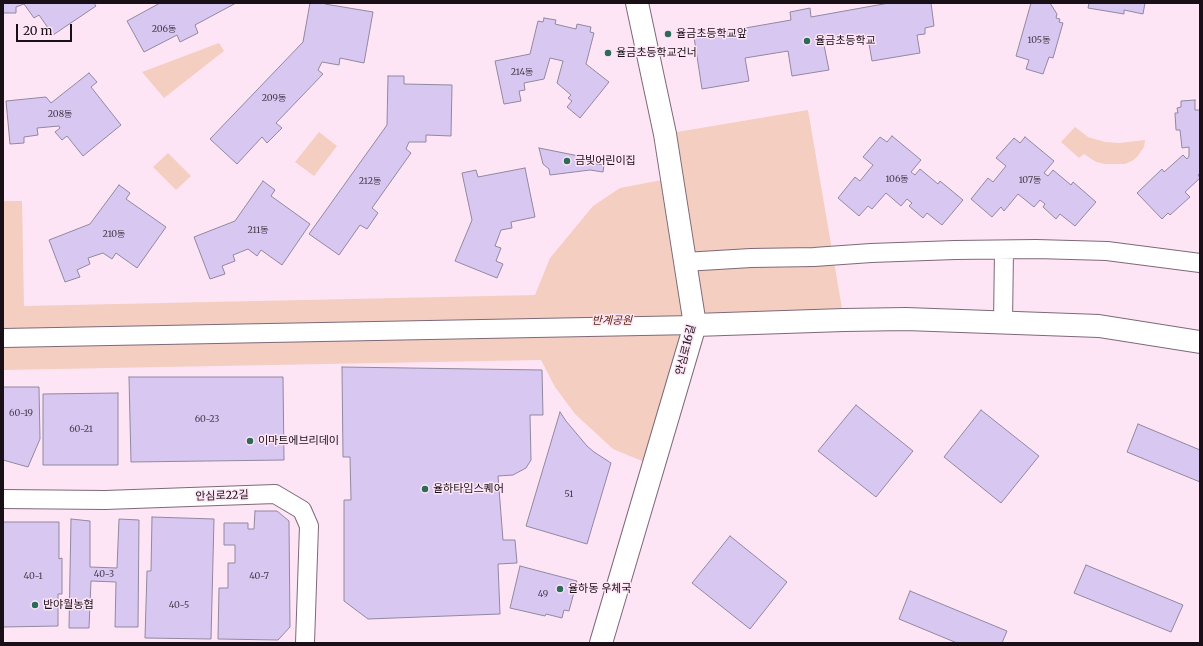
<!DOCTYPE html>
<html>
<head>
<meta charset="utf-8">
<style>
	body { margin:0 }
	#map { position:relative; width:1203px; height:646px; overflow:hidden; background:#fee5f6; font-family:Merriweather,serif }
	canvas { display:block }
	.frame { position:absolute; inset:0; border:4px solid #181016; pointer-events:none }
	.scale { position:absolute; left:16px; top:24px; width:56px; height:18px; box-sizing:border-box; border:2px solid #181016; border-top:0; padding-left:5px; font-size:12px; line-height:14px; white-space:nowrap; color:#181016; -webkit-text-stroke:3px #fee5f6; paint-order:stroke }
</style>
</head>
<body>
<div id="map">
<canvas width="1203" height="646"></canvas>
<div class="frame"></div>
<div class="scale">20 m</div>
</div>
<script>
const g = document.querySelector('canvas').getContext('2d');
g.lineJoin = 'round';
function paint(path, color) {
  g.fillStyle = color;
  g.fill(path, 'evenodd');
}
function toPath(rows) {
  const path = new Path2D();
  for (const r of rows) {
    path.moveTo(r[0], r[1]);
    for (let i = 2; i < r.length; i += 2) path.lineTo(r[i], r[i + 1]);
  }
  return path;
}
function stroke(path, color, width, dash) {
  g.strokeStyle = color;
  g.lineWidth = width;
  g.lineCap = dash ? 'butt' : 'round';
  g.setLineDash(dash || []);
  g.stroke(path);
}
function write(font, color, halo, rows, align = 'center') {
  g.font = font + ' Merriweather,"Noto Sans KR",serif';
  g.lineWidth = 3;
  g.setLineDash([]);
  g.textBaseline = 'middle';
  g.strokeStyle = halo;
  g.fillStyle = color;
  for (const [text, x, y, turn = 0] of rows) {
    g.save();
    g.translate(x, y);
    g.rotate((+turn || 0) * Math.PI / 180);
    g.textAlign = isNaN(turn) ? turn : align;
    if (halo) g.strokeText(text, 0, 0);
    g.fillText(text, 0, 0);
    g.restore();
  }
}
paint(toPath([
	[219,43,224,51,164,98,142,72],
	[808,110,844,320,695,325,654,466,613,449,575,414,555,387,541,360,3,370,3,201,22,201,24,306,535,295,550,258,593,206,620,188,672,178,665,134],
	[1075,127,1088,137,1105,142,1119,143,1145,140,1144,147,1137,157,1132,161,1125,164,1105,164,1096,162,1084,154,1079,158,1061,142],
	[319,132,337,146,314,176,295,162],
	[168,153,191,176,176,190,153,167]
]), '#f4cec0');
const building = toPath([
	[3,3,94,3,96,6,53,35,39,15,34,18,24,4,16,7,16,13,3,13,3,3],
	[160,3,236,3,195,25,198,33,180,42,177,35,144,52,127,21,160,3],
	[310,3,325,3,325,4,373,12,364,63,340,58,339,65,322,62,318,70,323,74,276,123,282,128,267,143,262,137,237,164,210,139,303,42,310,3],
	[889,3,931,3,934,26,925,28,925,34,917,35,920,53,872,61,868,38,824,45,829,70,792,76,788,51,745,58,749,81,702,89,694,37,791,20,790,12,810,8,811,17,889,3],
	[1031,3,1050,3,1057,14,1056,18,1060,19,1059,22,1063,23,1053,58,1049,57,1043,74,1026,69,1029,60,1016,56,1031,3],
	[1088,3,1145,3,1143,14,1124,10,1124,14,1088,8,1089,3,1088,3],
	[544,18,556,20,555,24,576,29,577,24,591,27,590,32,594,33,586,64,609,82,580,118,567,107,572,101,568,98,571,95,557,83,563,61,550,58,544,79,524,83,525,90,519,91,521,101,504,104,495,61,530,54,538,21,543,22,544,18],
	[89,73,97,82,91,87,121,125,83,156,67,136,62,140,55,132,60,128,59,126,37,128,38,135,24,137,24,143,10,144,6,101,46,97,51,103,89,73],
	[388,76,404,76,404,84,452,85,451,136,426,135,426,142,409,142,406,149,411,153,372,208,378,213,367,229,360,225,339,255,309,234,387,125,388,76],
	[1195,100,1195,110,1200,110,1200,173,1198,175,1200,178,1185,192,1190,197,1170,215,1168,213,1162,219,1137,193,1162,169,1164,172,1183,155,1187,159,1189,156,1189,147,1182,148,1180,130,1176,130,1175,113,1178,113,1177,108,1181,107,1181,101,1195,100],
	[892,136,921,160,911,172,915,175,920,169,938,184,940,181,963,200,942,225,927,213,923,218,909,206,912,203,907,199,901,206,886,193,872,209,868,206,859,216,838,198,855,177,860,181,873,165,863,157,880,137,887,142,892,136],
	[1025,137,1054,161,1044,173,1048,176,1053,170,1071,185,1073,182,1096,202,1075,226,1060,214,1056,219,1043,207,1045,204,1040,200,1034,207,1018,194,1004,211,1001,207,992,217,971,199,988,178,993,182,1006,166,996,158,1014,138,1020,143,1025,137],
	[539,148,594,159,591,163,604,165,603,172,590,170,550,175,549,169,543,164,539,148],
	[525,168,535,217,511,222,512,228,501,230,495,246,501,248,496,261,503,264,497,278,455,261,472,220,462,173,476,170,478,177,525,168],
	[263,181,275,190,271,196,310,224,282,265,261,250,257,256,248,249,233,255,235,261,222,266,225,274,210,279,194,237,235,221,263,181],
	[119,185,130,193,126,199,166,227,137,268,116,253,112,259,103,253,88,258,90,264,77,270,80,277,65,282,49,240,90,224,119,185],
	[342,367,542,370,543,415,530,415,531,460,526,468,513,475,498,476,503,540,515,540,517,563,498,564,500,614,368,619,344,601,344,500,351,500,350,457,343,457,342,367],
	[129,377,283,377,284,460,131,462,129,377],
	[3,387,39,387,40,439,28,467,3,460,3,387],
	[118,393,118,465,43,465,43,394,118,393],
	[856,405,913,451,876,497,818,451,856,405],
	[981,410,1039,456,1001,503,944,457,981,410],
	[560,412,566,421,587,446,594,452,611,463,587,544,526,526,560,412],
	[1138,424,1200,450,1200,482,1127,452,1138,424],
	[255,511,277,511,289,521,290,627,278,640,218,639,219,588,228,588,228,563,235,563,235,545,224,545,224,523,248,523,248,529,254,529,255,511],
	[152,517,214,519,211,639,145,638,147,571,151,571,152,517],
	[71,519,90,521,90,567,117,568,119,519,139,520,138,627,115,627,116,582,91,581,89,628,69,628,71,519],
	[3,522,59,522,59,559,62,558,62,594,58,594,58,626,3,627,3,522],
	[730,536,787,582,750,629,692,583,730,536],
	[1086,565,1183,605,1171,632,1074,593,1086,565],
	[520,566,577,581,569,611,564,610,562,618,546,614,545,616,510,608,520,566],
	[910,591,1007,631,1002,643,957,643,899,619,910,591]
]);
paint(building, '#d8c7f1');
stroke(building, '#91889f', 1);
const minor = toPath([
	[684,262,751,258,814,257,871,253,955,250,1036,249,1107,251,1200,263],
	[1003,323,1004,250],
	[3,338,695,325],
	[3,499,105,500,275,494,302,510,309,526,305,643]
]);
const major = toPath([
	[695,325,844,320,906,319,1099,326,1200,342],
	[601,643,695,325,665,134,637,3]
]);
stroke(minor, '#7e6978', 20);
stroke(major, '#7e6978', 24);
stroke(minor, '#fff', 18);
stroke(major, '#fff', 22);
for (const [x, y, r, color] of [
	[668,34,4,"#2b6b58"],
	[807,41,4,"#2b6b58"],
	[608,53,4,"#2b6b58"],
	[567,161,4,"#2b6b58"],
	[250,441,4,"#2b6b58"],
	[425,489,4,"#2b6b58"],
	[560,589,4,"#2b6b58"],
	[35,605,4,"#2b6b58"]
]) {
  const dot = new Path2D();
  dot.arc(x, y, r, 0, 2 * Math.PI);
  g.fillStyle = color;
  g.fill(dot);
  stroke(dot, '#fee5f6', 1.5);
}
write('9px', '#483e4d', null, [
	["206동",164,29],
	["105동",1039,40],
	["214동",522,72],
	["209동",274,98],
	["208동",60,114],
	["106동",897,179],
	["107동",1030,180],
	["212동",370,181],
	["211동",258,230],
	["210동",114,234],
	["60-19",21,413],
	["60-23",207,419],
	["60-21",81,429],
	["51",569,494],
	["40-3",104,574],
	["40-1",33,576],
	["40-7",259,576],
	["49",543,594],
	["40-5",179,605]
]);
write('11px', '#181016', '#fee5f6', [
	["율금초등학교앞",676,34],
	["율금초등학교",815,41],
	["율금초등학교건너",616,53],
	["금빛어린이집",575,161],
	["이마트에브리데이",258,441],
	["율하타임스퀘어",433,489],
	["율하동 우체국",568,589],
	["반야월농협",43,605]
], 'left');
write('italic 11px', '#5f270e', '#fee5f6', [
	["반계공원",612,321]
]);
write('11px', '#181016', '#fee5f6', [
	["안심로16길",686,350,-76],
	["안심로22길",222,496,-2]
]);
</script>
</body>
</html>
